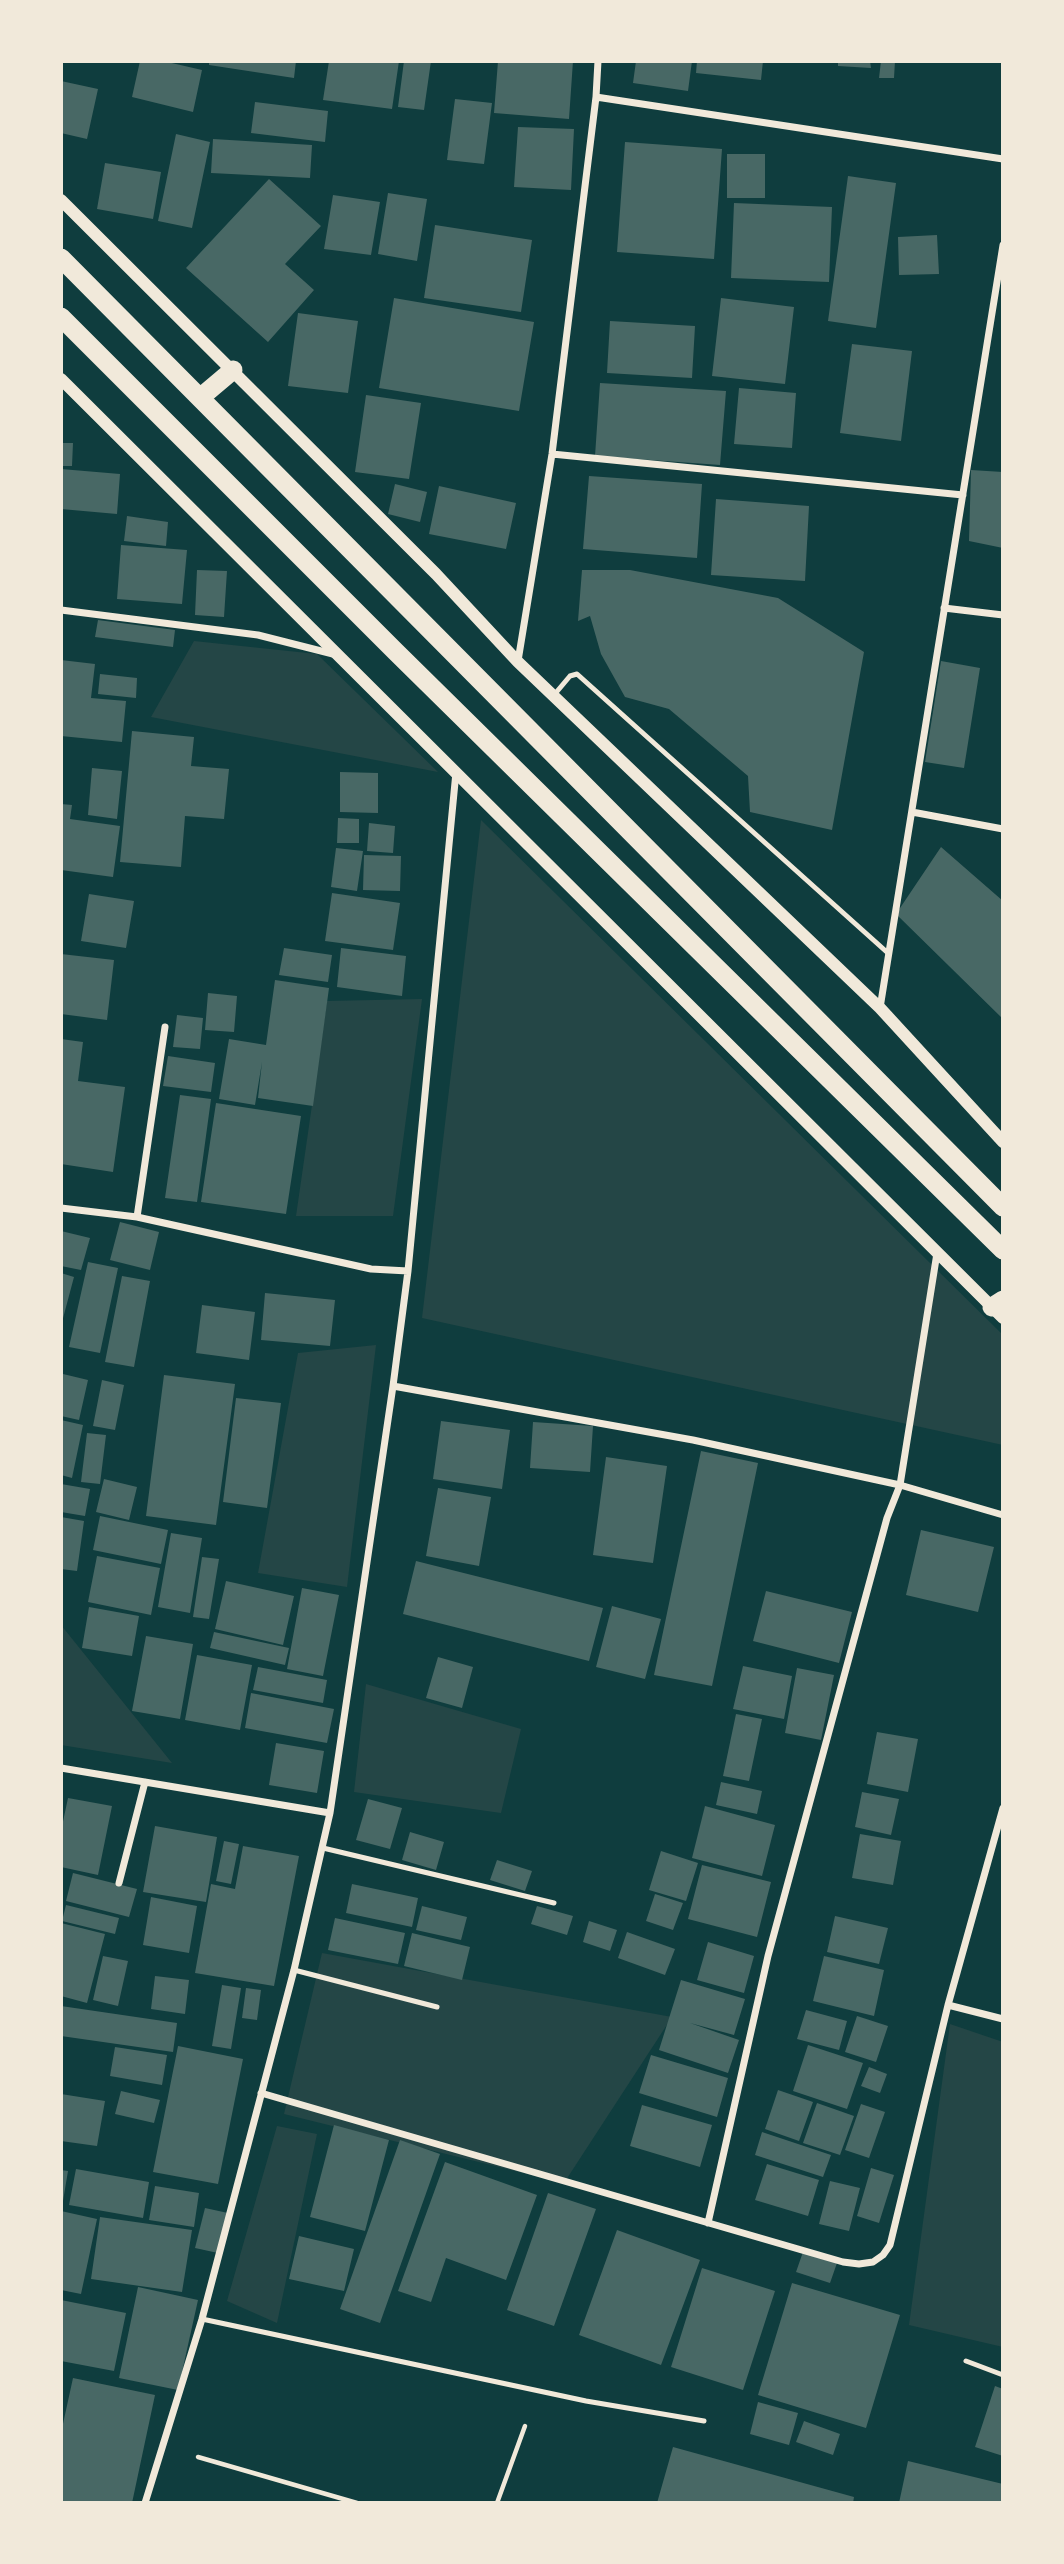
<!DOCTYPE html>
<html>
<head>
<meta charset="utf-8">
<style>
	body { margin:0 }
	#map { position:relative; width:1064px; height:2564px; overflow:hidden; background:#0f3d3e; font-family:"IBM Plex Serif",serif }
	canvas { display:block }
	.frame { position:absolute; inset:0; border:63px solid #f1e9da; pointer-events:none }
</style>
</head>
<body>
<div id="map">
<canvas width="1064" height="2564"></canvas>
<div class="frame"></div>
</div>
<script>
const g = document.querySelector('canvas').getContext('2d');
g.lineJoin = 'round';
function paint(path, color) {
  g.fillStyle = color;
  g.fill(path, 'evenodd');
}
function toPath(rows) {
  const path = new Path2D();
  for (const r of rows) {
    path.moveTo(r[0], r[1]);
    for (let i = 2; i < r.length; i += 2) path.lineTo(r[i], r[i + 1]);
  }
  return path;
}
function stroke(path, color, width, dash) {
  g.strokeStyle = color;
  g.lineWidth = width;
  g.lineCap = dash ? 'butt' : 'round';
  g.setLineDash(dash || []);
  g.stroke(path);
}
paint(toPath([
	[194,641,317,654,438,772,151,717],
	[481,820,1003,1335,1003,1445,422,1318],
	[422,999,393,1216,296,1216,327,1001],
	[376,1345,347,1587,258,1573,298,1353],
	[61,1625,172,1763,61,1745],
	[366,1684,521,1729,501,1813,354,1792],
	[322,1953,672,2017,564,2183,284,2114],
	[950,2024,1003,2042,1003,2347,909,2325],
	[277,2126,317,2134,277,2323,227,2301]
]), '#244646');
paint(toPath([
	[140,61,163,61,202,70,193,112,132,97],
	[209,61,296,61,294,78,209,65],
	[329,61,399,61,392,109,323,100],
	[404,61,431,61,424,110,398,107],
	[498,61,573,61,569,119,494,113],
	[636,61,692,61,688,91,633,83],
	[697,61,763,61,761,80,696,73],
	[838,61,870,61,871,68,838,66],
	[881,61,895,61,894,78,879,78],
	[61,81,98,89,87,139,61,133],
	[455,99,492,103,484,164,447,160],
	[255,102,328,111,325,142,251,133],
	[518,127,574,129,571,190,514,187],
	[176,134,210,142,192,228,158,221],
	[213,139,312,145,310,178,211,173],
	[625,142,722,149,714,259,617,252],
	[727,154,765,154,765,198,727,198],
	[105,163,161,172,153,219,97,209],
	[848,176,896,183,876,328,828,321],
	[269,179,321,226,285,264,314,290,268,342,186,268],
	[388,193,427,199,417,261,378,254],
	[333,195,380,202,371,255,324,249],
	[734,203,832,207,829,282,731,278],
	[435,225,532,240,521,312,424,298],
	[937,235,939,274,899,275,898,237],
	[394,298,534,322,519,411,379,388],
	[721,298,794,307,785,384,712,376],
	[298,313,358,321,348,393,288,386],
	[610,321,695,326,692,378,607,373],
	[852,344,912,351,901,441,840,433],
	[600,383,726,391,720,465,595,456],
	[739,388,796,393,792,448,734,444],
	[366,395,421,403,409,479,355,472],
	[61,443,73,443,72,466,61,466],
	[61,469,120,474,117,514,61,509],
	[971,470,1003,472,1003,548,969,541],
	[589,476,702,484,697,558,583,549],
	[395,484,427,492,420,522,388,514],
	[439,486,516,503,506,549,429,534],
	[716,499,809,506,805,581,711,575],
	[127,516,168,522,166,546,124,541],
	[121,545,187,550,182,604,117,599],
	[197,570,227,571,224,617,195,615],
	[582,570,630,570,778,598,864,652,832,830,750,812,748,776,669,709,625,697,601,654,590,616,578,621],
	[98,620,175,630,173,647,95,637],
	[61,660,95,664,91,698,126,701,122,742,61,736],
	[941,661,980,668,964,768,925,762],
	[100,674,137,678,136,698,98,694],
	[132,731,194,737,191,766,229,769,224,819,185,816,181,867,120,862],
	[92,768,122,771,117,819,88,815],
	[340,772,378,773,378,813,340,812],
	[61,804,72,805,70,819,120,826,113,877,61,870],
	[338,818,359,819,359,843,337,843],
	[369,823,395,826,393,853,367,851],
	[941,847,1003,901,1003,1019,896,914],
	[336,848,363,851,357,891,331,887],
	[364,855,401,856,400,891,363,890],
	[332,893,400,903,393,950,325,941],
	[89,894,134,901,126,948,81,941],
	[284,948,332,955,328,982,279,975],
	[341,948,406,956,402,996,337,987],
	[61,954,114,960,107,1020,61,1014],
	[275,980,329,988,313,1106,258,1098,262,1062,255,1105,219,1099,229,1039,266,1045],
	[208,993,237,996,234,1032,205,1030],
	[177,1015,203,1018,200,1049,173,1047],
	[61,1039,83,1042,78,1081,125,1087,113,1172,61,1164],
	[168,1056,215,1063,211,1092,163,1086],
	[180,1095,211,1099,197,1202,165,1198],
	[216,1103,301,1116,286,1214,201,1202],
	[120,1222,159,1232,150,1270,110,1260],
	[61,1231,90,1238,81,1270,61,1266],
	[88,1262,118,1268,100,1353,69,1347],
	[61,1273,74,1277,62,1322,61,1321],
	[122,1276,150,1281,134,1367,105,1362],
	[265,1293,335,1300,330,1346,261,1340],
	[202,1305,255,1312,249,1360,196,1353],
	[63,1374,88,1380,79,1420,61,1416],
	[164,1375,235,1384,216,1525,146,1516],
	[102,1380,124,1385,115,1430,93,1426],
	[236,1398,281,1403,267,1508,223,1502],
	[61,1420,83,1425,72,1478,61,1475],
	[441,1421,510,1430,502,1489,433,1479],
	[533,1422,593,1426,590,1472,530,1468],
	[87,1433,106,1435,100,1484,81,1482],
	[701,1451,758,1463,712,1686,654,1675],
	[606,1457,667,1466,653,1563,593,1555],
	[104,1479,137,1487,129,1520,96,1512],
	[61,1484,90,1489,85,1516,61,1512],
	[438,1488,491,1497,479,1566,426,1556],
	[100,1516,168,1530,161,1564,93,1550],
	[61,1517,84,1521,77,1571,61,1569],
	[921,1530,994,1547,978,1612,906,1595],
	[171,1533,202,1538,190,1613,158,1607],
	[97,1556,160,1568,151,1615,88,1602],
	[202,1557,219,1559,209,1619,193,1617],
	[416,1561,603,1608,589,1661,403,1614],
	[226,1581,294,1596,283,1645,215,1629],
	[302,1588,339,1595,323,1676,287,1669],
	[766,1591,852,1612,839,1663,753,1641],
	[612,1606,661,1619,645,1679,596,1667],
	[89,1607,139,1616,132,1656,82,1648],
	[214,1632,289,1648,285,1665,210,1648],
	[146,1636,193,1644,180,1719,132,1711],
	[197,1655,252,1665,240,1730,185,1720],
	[438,1657,473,1667,462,1708,426,1698],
	[743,1666,792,1676,784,1719,733,1709],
	[258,1667,327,1680,323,1703,253,1690],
	[797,1668,834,1675,821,1740,785,1733],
	[251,1693,334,1709,327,1743,245,1728],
	[736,1714,762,1719,749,1781,723,1776],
	[877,1732,918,1739,908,1792,867,1784],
	[276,1743,324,1751,317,1793,269,1785],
	[721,1782,762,1791,757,1814,716,1805],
	[862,1792,899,1799,891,1835,855,1827],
	[68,1798,112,1806,98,1875,61,1867,61,1831],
	[368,1799,402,1808,390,1849,356,1840],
	[705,1806,775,1825,762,1876,692,1858],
	[155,1826,217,1837,206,1902,143,1892],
	[410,1832,444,1842,436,1870,402,1860],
	[860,1834,901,1841,893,1885,852,1878],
	[224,1841,239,1844,231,1884,216,1881],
	[243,1846,299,1856,274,1986,195,1973,211,1884,235,1889],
	[661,1851,698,1863,686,1901,649,1890],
	[497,1860,532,1871,525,1891,490,1880],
	[702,1865,771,1882,757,1937,688,1919],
	[73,1873,137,1889,129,1917,66,1901],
	[352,1884,418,1898,412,1927,346,1913],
	[655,1894,683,1903,673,1930,646,1921],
	[151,1897,197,1906,189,1953,143,1945],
	[66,1905,119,1918,115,1934,62,1921],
	[422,1906,467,1917,461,1940,416,1930],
	[537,1906,573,1916,567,1935,531,1924],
	[835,1916,888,1928,879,1964,827,1952],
	[335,1918,405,1933,398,1964,328,1950],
	[589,1921,617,1930,610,1951,583,1942],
	[61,1923,105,1934,87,2003,61,1996],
	[627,1932,675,1949,665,1975,618,1958],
	[412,1933,470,1947,462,1980,404,1966],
	[708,1942,754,1956,744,1993,697,1980],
	[103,1956,128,1961,118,2006,93,2000],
	[824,1956,884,1970,874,2016,813,2001],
	[155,1976,189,1980,185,2014,151,2009],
	[681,1980,745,1999,734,2035,690,2023,739,2040,728,2073,659,2050],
	[222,1985,241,1988,231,2049,212,2046],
	[246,1988,261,1990,257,2020,242,2018],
	[61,2006,177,2023,173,2052,61,2036],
	[806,2010,847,2021,839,2050,797,2039],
	[857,2016,888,2026,876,2062,845,2052],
	[808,2045,863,2063,847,2109,793,2091],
	[178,2046,243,2059,218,2184,153,2172],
	[115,2047,167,2055,162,2085,110,2076],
	[651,2055,728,2078,717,2117,639,2093],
	[869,2067,887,2074,880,2093,861,2086],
	[778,2090,813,2102,799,2141,765,2129],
	[121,2091,160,2100,154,2123,115,2114],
	[61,2094,105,2101,97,2146,61,2141],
	[817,2103,854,2116,840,2155,803,2143],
	[861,2104,885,2112,869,2158,845,2150],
	[642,2105,712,2125,700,2167,630,2146],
	[334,2125,389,2140,365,2231,310,2217],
	[762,2132,831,2155,823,2177,755,2155],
	[400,2140,440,2154,380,2323,340,2309],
	[445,2162,537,2195,506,2280,446,2258,431,2302,398,2291],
	[767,2164,819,2180,808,2216,755,2200],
	[871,2168,894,2175,879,2223,857,2216],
	[76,2169,149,2182,143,2218,69,2205],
	[61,2170,68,2171,63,2201,61,2201],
	[830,2181,860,2188,849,2231,819,2224],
	[155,2186,199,2193,194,2227,149,2220],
	[548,2193,596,2209,554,2326,507,2310],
	[205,2208,228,2213,218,2253,195,2248],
	[61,2211,97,2219,81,2294,61,2290],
	[100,2217,192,2230,182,2292,91,2279],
	[617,2230,700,2260,661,2365,579,2335],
	[299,2236,354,2249,344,2291,289,2279],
	[803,2252,837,2263,830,2283,796,2272],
	[702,2268,775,2291,743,2390,671,2367],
	[792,2283,900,2315,866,2428,758,2395],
	[138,2287,198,2300,178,2390,119,2378],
	[61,2300,126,2313,114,2371,61,2361],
	[73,2378,155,2395,132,2503,61,2503,61,2433],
	[995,2386,1003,2389,1003,2456,975,2447],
	[758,2402,798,2413,789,2445,750,2434],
	[804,2421,840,2434,833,2455,796,2442],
	[673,2447,854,2497,853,2503,657,2503],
	[908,2461,1003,2484,1003,2503,899,2503]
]), '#486865');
stroke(toPath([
	[198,2457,357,2503],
	[497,2503,525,2426]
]), '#f1e9da', 4.5);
stroke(toPath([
	[554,695,570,676,577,674,889,954],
	[323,1848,554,1903],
	[294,1970,437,2007],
	[202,2319,586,2401,704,2421],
	[966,2361,1003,2375]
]), '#f1e9da', 5);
stroke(toPath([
	[596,97,1003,159],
	[552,454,963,495],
	[944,608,1003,615],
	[61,610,258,635,333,654],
	[518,661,552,454,596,97,598,61],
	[912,812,1003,829],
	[880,1008,1003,245],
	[61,1208,137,1217,371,1269,408,1271],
	[137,1217,165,1027],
	[393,1386,693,1440,900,1485,1003,1515],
	[61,1768,330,1813],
	[119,1883,145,1782],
	[948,2005,1003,2019],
	[261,2093,843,2262,859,2264,873,2262,883,2255,890,2245,948,2005,1003,1808],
	[708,2223,768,1956,887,1518,900,1485,937,1253],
	[145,2503,202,2319,294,1970,330,1813,393,1386,408,1271,456,772]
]), '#f1e9da', 7);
stroke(toPath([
	[61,200,436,574,518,662,880,1008,1003,1142],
	[61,379,1003,1318]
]), '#f1e9da', 12);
stroke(toPath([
	[61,258,1003,1207],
	[61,317,396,652,1003,1250],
	[201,397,233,370],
	[992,1307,1003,1300]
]), '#f1e9da', 19);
</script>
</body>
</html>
